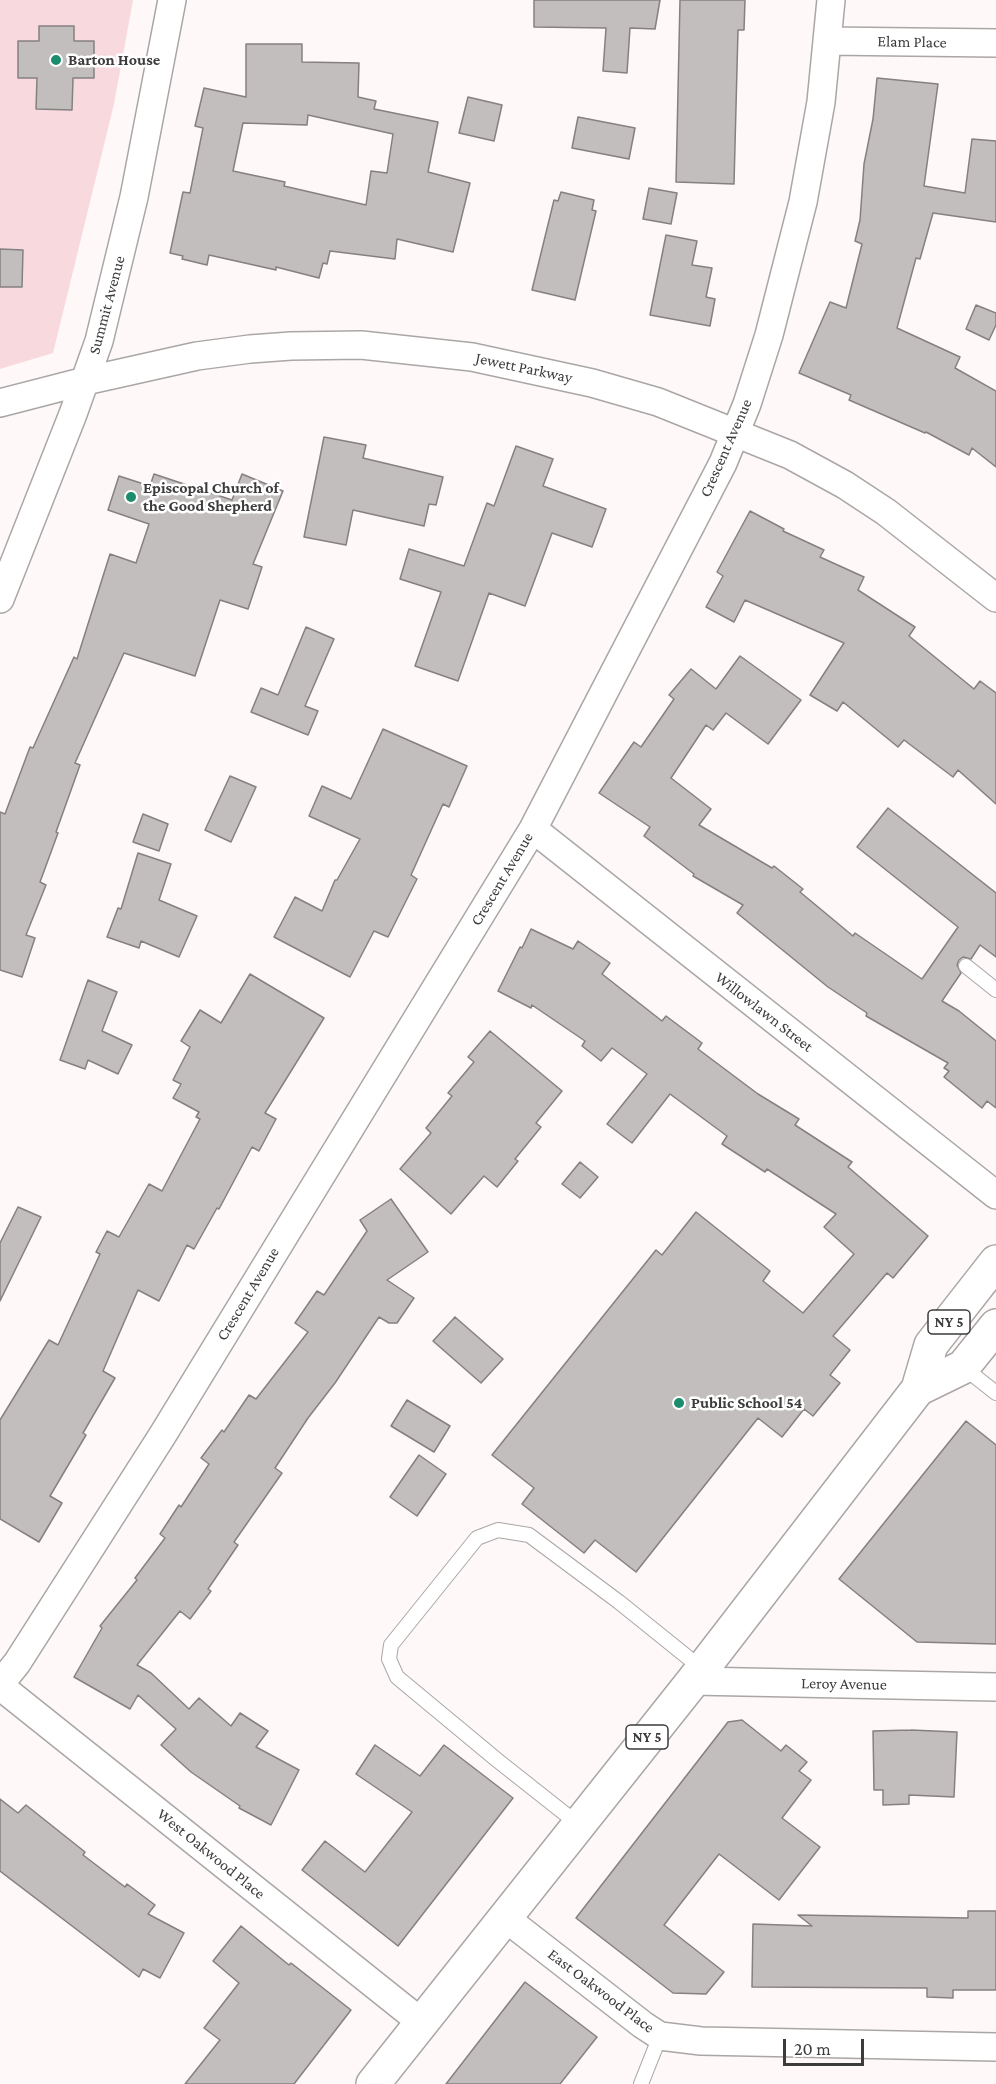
<!DOCTYPE html>
<html>
<head>
<meta charset="utf-8">
<style>
	body { margin:0 }
	#map { position:relative; width:996px; height:2084px; overflow:hidden; background:#fef8f9; font-family:"Crimson Pro",serif }
	canvas { display:block }
	.scale { position:absolute; left:783px; top:2039px; width:81px; height:27px; box-sizing:border-box; border:3px solid #3d3b3b; border-top:0; padding-left:8px; font-size:18px; line-height:21px; white-space:nowrap; color:#3d3b3b; -webkit-text-stroke:4px #fff; paint-order:stroke }
</style>
</head>
<body>
<div id="map">
<canvas width="996" height="2084"></canvas>
<div class="scale">20 m</div>
</div>
<script>
const g = document.querySelector('canvas').getContext('2d');
g.lineJoin = 'round';
function paint(path, color) {
  g.fillStyle = color;
  g.fill(path, 'evenodd');
}
function toPath(rows) {
  const path = new Path2D();
  for (const r of rows) {
    path.moveTo(r[0], r[1]);
    for (let i = 2; i < r.length; i += 2) path.lineTo(r[i], r[i + 1]);
  }
  return path;
}
function stroke(path, color, width, dash) {
  g.strokeStyle = color;
  g.lineWidth = width;
  g.lineCap = dash ? 'butt' : 'round';
  g.setLineDash(dash || []);
  g.stroke(path);
}
function write(font, color, halo, rows, align = 'center') {
  g.font = font + ' "Crimson Pro",serif';
  g.lineWidth = 5;
  g.setLineDash([]);
  g.textBaseline = 'middle';
  g.strokeStyle = halo;
  g.fillStyle = color;
  for (const [text, x, y, turn = 0] of rows) {
    g.save();
    g.translate(x, y);
    g.rotate((+turn || 0) * Math.PI / 180);
    g.textAlign = isNaN(turn) ? turn : align;
    if (halo) g.strokeText(text, 0, 0);
    g.fillText(text, 0, 0);
    g.restore();
  }
}
paint(toPath([
	[0,0,133,0,114,104,53,353,0,369]
]), '#f8d9dd');
const building = toPath([
	[534,0,660,0,655,29,630,28,627,73,603,71,606,28,534,27,534,0],
	[680,0,745,0,744,30,738,30,734,184,676,182,680,0],
	[39,26,74,26,74,41,94,41,94,78,73,78,72,110,36,109,37,78,18,78,18,41,39,41,39,26],
	[246,44,302,44,302,62,359,63,358,97,376,101,374,109,438,122,428,172,470,183,453,252,397,239,395,259,330,251,327,264,323,263,319,278,276,267,276,270,209,255,207,265,182,259,183,256,170,253,183,192,190,193,203,128,195,126,204,88,246,97,246,44],
	[308,115,393,134,387,173,371,171,366,205,284,186,285,182,233,171,243,123,307,125,308,115],
	[877,78,938,84,924,186,965,193,972,139,996,141,996,222,933,213,920,259,916,258,897,328,960,357,955,368,996,391,996,467,972,448,969,455,926,432,925,433,849,400,851,395,799,373,830,302,846,308,862,244,855,241,860,220,864,164,873,119,877,78],
	[468,97,502,105,494,141,459,133,468,97],
	[578,117,635,128,629,159,572,148,578,117],
	[649,188,677,193,671,224,643,219,649,188],
	[561,192,594,200,592,210,596,211,575,300,532,290,554,200,558,201,561,192],
	[666,235,697,241,692,265,712,268,706,297,715,299,710,326,650,315,666,235],
	[0,249,23,250,22,287,0,287,0,249],
	[976,305,996,313,996,325,989,340,966,329,976,305],
	[324,437,366,445,363,458,443,477,436,505,429,504,424,526,353,510,346,545,304,537,324,437],
	[516,446,553,459,543,486,606,509,592,547,552,533,525,606,489,593,458,681,415,666,441,592,400,579,409,549,464,566,487,503,494,506,516,446],
	[154,474,232,500,242,474,283,491,253,564,262,567,248,609,220,600,195,676,124,653,75,763,80,765,56,832,58,833,40,882,46,885,26,935,35,938,22,977,0,970,0,812,5,814,30,747,33,748,74,657,77,659,110,554,136,563,149,524,108,510,119,476,150,486,154,474],
	[750,511,784,529,783,531,824,550,820,557,864,577,858,590,915,627,909,636,974,689,980,681,996,693,996,804,958,770,953,777,904,740,898,747,843,702,837,711,810,695,844,643,745,600,734,622,706,607,723,576,717,572,750,511],
	[306,627,334,639,305,706,318,711,308,735,251,712,261,688,278,695,306,627],
	[740,656,801,700,768,744,726,713,713,730,706,725,671,778,711,809,699,825,772,868,774,866,803,889,800,892,853,936,855,933,922,979,958,927,857,847,888,808,996,893,996,957,980,945,971,959,963,957,959,960,957,965,961,973,942,1001,959,1011,996,1041,996,1108,987,1101,982,1108,944,1077,949,1071,944,1068,948,1063,866,1016,867,1013,828,987,737,913,743,905,693,876,694,874,644,836,650,827,599,793,634,742,641,747,674,699,669,695,691,669,716,689,740,656],
	[383,729,467,766,449,807,443,804,411,875,417,879,388,937,374,931,350,977,274,937,295,897,322,911,335,880,337,880,360,839,309,816,322,786,351,799,383,729],
	[230,776,256,787,231,842,205,830,230,776],
	[143,814,168,824,159,851,133,842,143,814],
	[138,853,171,864,159,900,197,916,179,957,141,941,139,948,107,937,118,908,121,909,138,853],
	[531,929,573,949,578,941,610,963,602,974,662,1021,666,1016,702,1043,698,1049,758,1094,799,1119,795,1125,852,1162,848,1167,928,1236,893,1278,887,1273,833,1336,850,1350,830,1375,840,1383,813,1416,804,1409,782,1437,758,1418,636,1572,595,1540,584,1553,522,1504,534,1488,492,1455,656,1250,662,1255,696,1212,770,1271,763,1281,803,1313,854,1254,824,1227,836,1214,767,1169,765,1172,722,1144,727,1136,670,1094,632,1143,607,1124,647,1074,612,1048,601,1061,582,1046,585,1041,532,1005,531,1008,498,991,520,947,522,948,531,929],
	[250,974,324,1018,265,1113,276,1119,259,1151,252,1147,219,1209,217,1208,194,1249,187,1245,159,1301,138,1290,103,1371,115,1378,83,1433,86,1435,50,1496,62,1503,39,1542,0,1519,0,1420,49,1340,58,1345,100,1254,96,1252,107,1231,119,1237,149,1184,162,1191,200,1119,196,1117,199,1112,173,1098,181,1084,173,1080,190,1047,181,1041,200,1010,221,1023,250,974],
	[88,980,117,992,102,1031,132,1045,118,1074,88,1060,85,1069,60,1060,88,980],
	[490,1031,562,1091,536,1123,541,1127,515,1159,518,1161,497,1187,484,1176,451,1214,400,1169,431,1133,426,1128,452,1096,448,1093,474,1062,468,1057,490,1031],
	[580,1162,598,1177,580,1198,562,1184,580,1162],
	[391,1199,428,1252,387,1280,414,1298,397,1323,389,1323,379,1317,335,1383,308,1418,275,1468,282,1473,234,1542,238,1545,208,1589,211,1591,190,1619,180,1611,137,1665,151,1673,189,1709,199,1698,231,1726,240,1713,268,1731,256,1747,299,1770,271,1825,239,1808,240,1806,191,1772,161,1745,176,1729,138,1695,130,1709,74,1677,102,1628,100,1626,137,1580,135,1578,165,1538,160,1534,179,1505,181,1507,209,1464,201,1458,222,1430,224,1432,249,1395,256,1399,308,1332,295,1323,317,1291,324,1295,367,1231,360,1220,391,1199],
	[18,1207,41,1217,0,1301,0,1243,18,1207],
	[455,1317,503,1359,481,1383,433,1341,455,1317],
	[407,1400,450,1426,434,1452,391,1426,407,1400],
	[966,1421,996,1445,996,1644,917,1642,839,1579,966,1421],
	[419,1455,446,1474,417,1516,390,1497,419,1455],
	[742,1720,781,1751,786,1745,807,1762,799,1771,811,1780,782,1818,820,1847,779,1900,719,1854,664,1925,724,1972,706,1994,673,1993,576,1918,728,1722,742,1720],
	[911,1730,957,1732,954,1797,909,1795,909,1804,883,1805,883,1790,874,1790,873,1731,911,1730],
	[375,1745,420,1776,444,1745,513,1798,398,1946,302,1870,325,1841,365,1872,412,1812,356,1774,375,1745],
	[0,1799,18,1813,26,1805,85,1852,83,1855,125,1887,127,1884,155,1905,148,1914,184,1933,160,1978,143,1969,139,1977,0,1871,0,1799],
	[968,1911,996,1911,996,1990,953,1990,953,1998,927,1997,927,1988,752,1987,753,1924,812,1926,798,1915,968,1918,968,1911],
	[241,1926,289,1965,291,1963,351,2010,294,2084,185,2084,220,2040,204,2028,239,1983,213,1961,241,1926],
	[525,1982,597,2037,560,2084,446,2084,525,1982]
]);
paint(building, '#c3bebe');
stroke(building, '#858081', 1.5);
const service = toPath([
	[966,966,996,990],
	[963,1367,996,1393],
	[578,1824,497,1760,397,1677,389,1659,391,1645,477,1538,498,1530,529,1535,619,1602,701,1668],
	[641,2084,660,2036]
]);
const minor = toPath([
	[827,41,996,43],
	[0,403,85,381,197,356,250,349,291,346,361,345,472,357,592,383,658,402,790,455,845,485,886,512,996,598],
	[0,599,73,414,99,341,134,197,172,0],
	[533,829,996,1195],
	[693,1681,996,1687],
	[0,1684,17,1663,162,1436,533,829,723,463,747,404,769,335,803,202,821,102,831,0],
	[0,1686,421,2022],
	[504,1917,643,2025,660,2036,701,2041,996,2047]
]);
const primary = toPath([
	[918,1389,963,1367,996,1326],
	[373,2084,693,1681,918,1389,931,1345,996,1262]
]);
stroke(service, '#aba6a6', 16);
stroke(minor, '#aba6a6', 30);
stroke(primary, '#aba6a6', 36);
stroke(service, '#fff', 14);
stroke(minor, '#fff', 27);
stroke(primary, '#fff', 33);
for (const [x, y, r, color] of [
	[56,60,6,"#1b8c6c"],
	[131,497,6,"#1b8c6c"],
	[679,1403,6,"#1b8c6c"]
]) {
  const dot = new Path2D();
  dot.arc(x, y, r, 0, 2 * Math.PI);
  g.fillStyle = color;
  g.fill(dot);
  stroke(dot, '#fff', 2);
}
for (const [x, y, w] of [
	[949,1322,42],
	[647,1737,42]
]) {
  const box = new Path2D();
  box.roundRect(x - w / 2, y - 12, w, 24, 4.5);
  g.fillStyle = '#fff';
  g.fill(box);
  stroke(box, '#3d3b3b', 1.5);
}
write('bold 15px', '#3d3b3b', null, [
	["NY 5",949,1322],
	["NY 5",647,1737]
]);
write('16px', '#3d3b3b', '#fff', [
	["Elam Place",912,42,1],
	["Summit Avenue",107,305,-75],
	["Jewett Parkway",524,368,12],
	["Crescent Avenue",726,448,-66],
	["Crescent Avenue",502,879,-59],
	["Willowlawn Street",764,1012,38],
	["Crescent Avenue",248,1294,-59],
	["Leroy Avenue",844,1684,1],
	["West Oakwood Place",211,1854,39],
	["East Oakwood Place",601,1991,37]
]);
write('bold 16px', '#3d3b3b', '#fff', [
	["Barton House",68,60],
	["Episcopal Church of",143,488],
	["the Good Shepherd",143,506],
	["Public School 54",691,1403]
], 'left');
</script>
</body>
</html>
